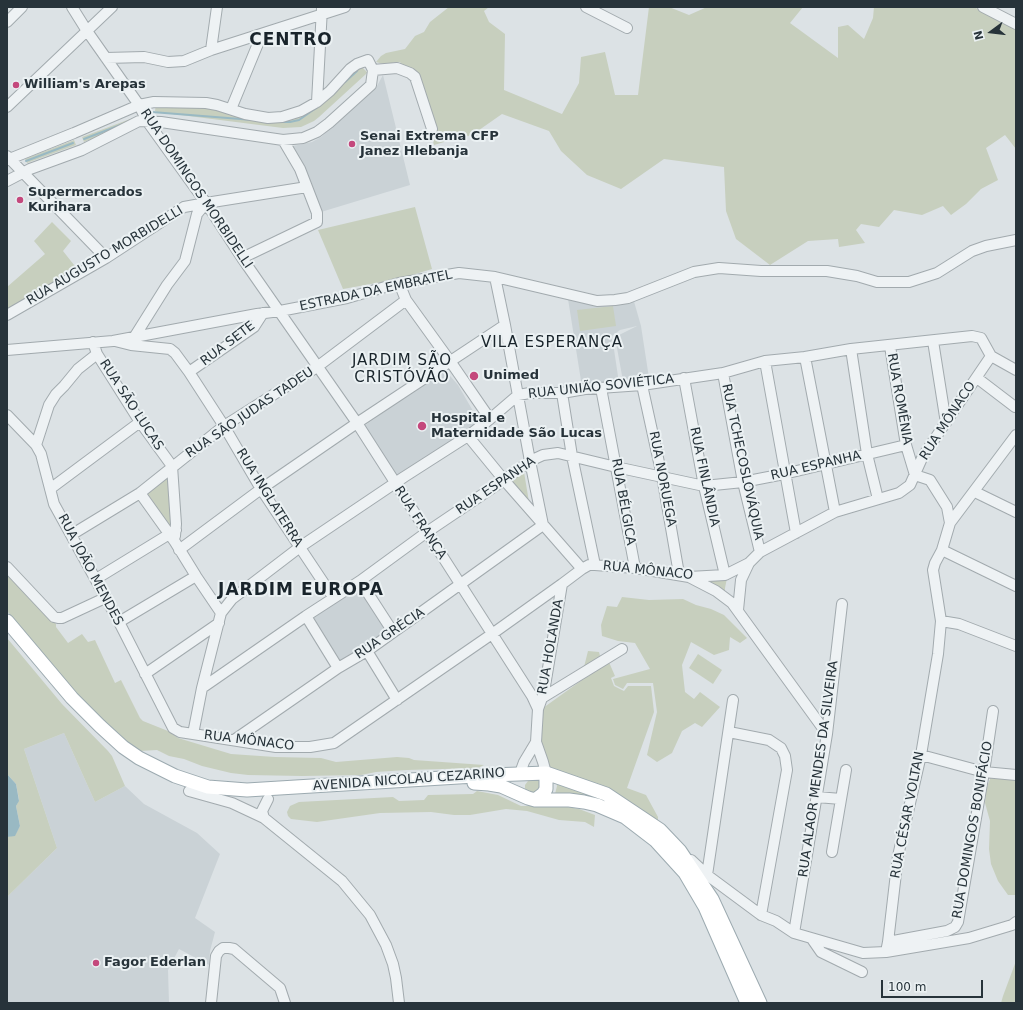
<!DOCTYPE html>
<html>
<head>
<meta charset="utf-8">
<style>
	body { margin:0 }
	#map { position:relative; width:1023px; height:1010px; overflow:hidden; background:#dce2e5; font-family:"DejaVu Sans",sans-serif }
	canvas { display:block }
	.frame { position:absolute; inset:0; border:8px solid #27333a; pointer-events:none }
	.north { position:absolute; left:971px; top:12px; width:40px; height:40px; -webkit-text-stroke:3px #ebf1f3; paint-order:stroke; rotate:255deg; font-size:11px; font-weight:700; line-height:16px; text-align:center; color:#27333a }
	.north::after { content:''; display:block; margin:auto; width:14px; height:18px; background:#27333a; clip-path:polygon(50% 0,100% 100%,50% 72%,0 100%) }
	.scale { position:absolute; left:881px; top:980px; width:102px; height:18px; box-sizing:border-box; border:2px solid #27333a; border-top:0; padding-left:5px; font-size:12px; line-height:14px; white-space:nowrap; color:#27333a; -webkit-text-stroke:3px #ebf1f3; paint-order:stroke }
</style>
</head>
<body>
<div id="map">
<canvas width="1023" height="1010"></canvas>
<div class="frame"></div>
<div class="north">N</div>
<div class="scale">100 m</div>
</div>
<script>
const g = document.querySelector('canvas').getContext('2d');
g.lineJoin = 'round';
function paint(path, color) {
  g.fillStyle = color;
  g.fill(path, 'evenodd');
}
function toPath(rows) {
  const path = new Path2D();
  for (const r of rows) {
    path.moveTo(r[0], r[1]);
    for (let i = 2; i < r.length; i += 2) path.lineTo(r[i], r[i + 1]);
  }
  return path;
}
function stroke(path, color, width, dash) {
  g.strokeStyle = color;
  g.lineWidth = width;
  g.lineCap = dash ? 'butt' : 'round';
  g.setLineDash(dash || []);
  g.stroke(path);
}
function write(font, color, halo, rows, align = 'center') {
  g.font = font + ' "DejaVu Sans",sans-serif';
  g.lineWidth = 4;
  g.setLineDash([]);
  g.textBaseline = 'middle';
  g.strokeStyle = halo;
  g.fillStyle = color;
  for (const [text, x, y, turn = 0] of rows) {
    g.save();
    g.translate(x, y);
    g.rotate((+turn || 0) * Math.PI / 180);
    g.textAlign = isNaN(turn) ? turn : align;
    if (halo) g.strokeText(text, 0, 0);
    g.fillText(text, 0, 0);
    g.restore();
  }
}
paint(toPath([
	[383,75,410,185,321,212,292,148,293,146,312,142,321,137,377,86],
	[633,298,641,326,649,378,623,381,615,337,637,326,620,330,612,336,619,383,582,387,568,299],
	[444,369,458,385,473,411,478,416,482,422,397,481,360,429],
	[360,586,387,632,341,662,313,616],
	[64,733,95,802,125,786,144,804,197,833,220,854,195,918,215,932,210,951,209,965,179,949,168,970,169,1003,7,1003,7,897,57,848,24,749]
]), '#cad2d6');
paint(toPath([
	[449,7,489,7,484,11,489,22,505,34,504,90,562,114,579,83,581,57,605,52,615,95,638,95,649,7,669,7,689,15,707,7,803,7,790,23,838,58,838,27,848,25,864,39,873,18,874,7,974,7,1016,29,1016,149,1005,135,986,148,998,180,981,189,966,204,951,215,943,206,922,215,894,210,879,227,861,224,856,230,865,243,839,247,838,239,808,241,770,265,736,239,726,211,724,167,664,159,621,189,587,175,561,151,549,131,502,114,472,135,451,140,434,145,420,91,405,71,400,62,383,64,376,62,381,56,386,53,405,49,415,36,424,32,430,22],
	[360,65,367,72,366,74,319,117,314,121,301,127,283,128,157,112,155,111,156,104,195,104,298,117,314,109],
	[133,118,135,121,84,142,82,137],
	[74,140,76,145,27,163,25,159],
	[415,207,432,269,399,279,343,289,318,230],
	[52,222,71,241,63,251,78,270,24,299,7,310,7,287,45,254,34,241],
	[613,306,616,326,580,331,577,310],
	[517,464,523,466,529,502,506,475,507,471],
	[165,479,169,480,172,523,169,526,147,493],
	[732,566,728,573,725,588,725,596,703,579],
	[7,571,56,624,56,627,68,643,82,634,88,642,95,640,115,683,121,680,140,718,143,721,168,731,178,738,231,754,275,757,321,758,336,762,397,757,409,758,414,760,484,765,478,768,407,770,376,772,361,775,302,776,248,775,231,773,202,766,184,759,169,756,157,750,140,751,107,729,57,672,7,611],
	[622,597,649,600,683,599,696,605,711,609,724,615,747,638,740,643,730,637,729,650,714,655,691,642,682,665,685,692,694,699,700,692,720,707,702,727,695,723,682,731,672,753,657,762,647,755,657,712,653,683,627,683,623,689,615,685,613,679,650,669,635,643,618,641,602,636,601,625,607,606,617,607],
	[7,638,62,704,108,751,112,756,125,786,95,802,64,733,24,749,57,848,7,897,7,837,15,835,20,826,16,806,19,800,16,784,7,774],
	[588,651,599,652,601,660,608,660,615,676,611,678,614,686,624,691,628,686,651,686,654,712,627,788,646,795,658,817,658,822,553,773,539,745,543,708,589,675,588,670,583,671],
	[698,654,722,670,713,684,689,668],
	[1016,770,1016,895,1008,895,998,881,991,864,989,849,990,821,985,803,986,789,992,774],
	[531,779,541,780,541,795,525,791,525,785,528,781],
	[556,781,583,793,598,801,555,794,557,786],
	[477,791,498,795,521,806,562,806,579,809,595,815,594,827,585,822,559,820,527,811,506,809,470,815,454,815,431,812,380,813,317,822,291,819,288,816,287,812,290,806,299,802,393,797,399,801,424,800,428,795,473,794],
	[1016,961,1016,1003,1001,1003,1003,996]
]), '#c7cfbe');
paint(toPath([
	[7,774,16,784,19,801,16,806,20,826,15,836,7,837]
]), '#99b9c3');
stroke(toPath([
	[345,82,357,71],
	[152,112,253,120],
	[275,122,290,122,299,120,316,108],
	[84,139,123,124],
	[26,161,73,143]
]), '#99b9c3', 2);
const minor = toPath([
	[72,7,87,31,139,105,147,121,206,203,242,258,357,423,532,696,538,709,536,742,543,762,546,773],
	[586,7,627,28],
	[983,7,1016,24],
	[7,22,22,7],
	[211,50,217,7],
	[106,58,144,57,168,62,184,61,211,50,345,7],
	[373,70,397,68,410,73,415,77,432,129],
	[317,102,322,8],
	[7,107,112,7],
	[231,109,262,34],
	[7,156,106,258],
	[7,160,74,133,139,105,154,102,206,103,217,105,245,114,268,118,282,117,301,111,317,102,330,91,350,69,357,64,368,60,373,70,371,85,329,123,317,132,303,138,283,140,161,122,139,121,82,150,30,169,7,181],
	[242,258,317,222,317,213,300,169,283,140],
	[399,283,406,300,450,361,490,419],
	[7,315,106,258,184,207,206,203,307,187],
	[135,336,167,285,185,261,197,214,206,203],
	[115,341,131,345,170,349,175,353,189,372,224,426,261,489,333,597],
	[933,341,946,423],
	[93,342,97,354,140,422,172,466],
	[890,346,906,445,915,475,930,480,947,507,950,523],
	[851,349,867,454,878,499],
	[7,350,113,341,257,314,280,311,347,298,399,283,459,273,495,277,597,301,615,300,628,298,694,272,719,268,761,271,827,271,857,276,877,282,909,282,937,273,972,251,986,246,1016,240],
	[991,356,1016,370],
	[805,357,835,512],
	[765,361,796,533],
	[189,372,254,327,263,313],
	[723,373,743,482,760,552],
	[684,378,704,486,725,575],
	[977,378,1015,407],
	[642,385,662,476,679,574],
	[601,388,635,568],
	[562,393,572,456,595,565],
	[7,415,36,445,41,454,54,504,119,622,173,728,180,732,193,734,276,747,310,747,334,743,492,634,562,584,582,569,589,565,595,565,635,568,689,577,725,575,749,563,760,552,835,512,899,493,910,485,923,456,991,356],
	[468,436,504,480,582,569],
	[36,445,49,405,56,394,64,386,78,369,97,354],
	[172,466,176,524,175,536],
	[50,489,140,422],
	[975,492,1016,512],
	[140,493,175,542,196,576,221,613],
	[71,535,140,493,224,426,317,367,406,300],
	[179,550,261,489,357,423,505,325],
	[942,550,1016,586],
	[7,567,54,617,58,618,62,618,105,598],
	[689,577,716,591,732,603,827,734],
	[96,579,176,530],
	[360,581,393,632],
	[738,610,741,580,749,563],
	[306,616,338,668],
	[941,621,959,624,1016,646],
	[119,622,196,576],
	[367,651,397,700],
	[145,674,219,623],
	[202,688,306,616,360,581,427,532,504,480,530,461,543,455,558,453,616,467,704,486,743,482,784,474,906,445],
	[542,698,622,649],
	[538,709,542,698,545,686,562,584],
	[729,732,769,740,781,748,785,756,787,770,761,915],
	[193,734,202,688,221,613,232,599,300,547,404,477,468,436,490,419,518,395,530,393,562,393,585,389,642,385,723,373,765,361,805,357,851,349,972,336,981,338,991,356],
	[234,740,338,668,367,651,543,525,530,461,505,325,495,277],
	[921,755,984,772,1016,775],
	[520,773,524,762,536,742],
	[189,791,232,803,264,818,342,881,370,915,386,945,393,964,396,978,399,1003],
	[817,797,841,799],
	[264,818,262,811,268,799],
	[832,852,846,770],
	[691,860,707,875,761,915,776,921,794,933,863,953,886,952,969,938,1012,925,1016,922],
	[707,875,733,700],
	[794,933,827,734,842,604],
	[812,939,821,952,862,972],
	[888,942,947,931,955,927,958,922,984,772,993,711],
	[886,952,888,942,898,856,921,755,938,654,941,621,933,570,935,563,942,550,950,523,1016,435],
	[211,1003,216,956,219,951,223,948,229,948,234,949,280,988,285,1003]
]);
const major = toPath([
	[7,621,72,698,100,726,123,747,139,758,175,776,208,787,247,790,491,775,546,773,606,794,660,830,680,851,712,899,760,1003],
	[474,783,489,784,501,786,528,798,535,800,569,800,584,802,597,805,625,817,655,840,685,873,705,907,747,1003],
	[535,800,543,794,546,789,546,773]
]);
stroke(minor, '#a2aaae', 12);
stroke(major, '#9caab0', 15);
stroke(minor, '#eef2f4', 10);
stroke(major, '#fff', 13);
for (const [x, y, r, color] of [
	[16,85,4,"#c4487c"],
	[352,144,4,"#c4487c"],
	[20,200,4,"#c4487c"],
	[474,376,5,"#c4487c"],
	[422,426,5,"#c4487c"],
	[96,963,4,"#c4487c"]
]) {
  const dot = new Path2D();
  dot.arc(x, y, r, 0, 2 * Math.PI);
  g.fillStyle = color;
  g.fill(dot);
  stroke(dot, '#ebf1f3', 1.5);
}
write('bold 13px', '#27333a', '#ebf1f3', [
	["William's Arepas",24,85],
	["Senai Extrema CFP",360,137],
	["Janez Hlebanja",360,152],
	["Supermercados",28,193],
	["Kurihara",28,208],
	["Unimed",483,376],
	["Hospital e",431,419],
	["Maternidade São Lucas",431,434],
	["Fagor Ederlan",104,963]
], 'left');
write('13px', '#27333a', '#ebf1f3', [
	["RUA DOMINGOS MORBIDELLI",196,189,56],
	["RUA AUGUSTO MORBIDELLI",105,256,-31],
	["ESTRADA DA EMBRATEL",376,291,-12],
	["RUA SETE",228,344,-37],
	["RUA UNIÃO SOVIÉTICA",601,387,-6],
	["RUA ROMÊNIA",899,399,80],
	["RUA SÃO LUCAS",131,405,57],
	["RUA SÃO JUDAS TADEU",250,413,-34],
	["RUA MÔNACO",948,421,-57],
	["RUA TCHECOSLOVÁQUIA",742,462,78],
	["RUA ESPANHA",816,466,-13],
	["RUA FINLÂNDIA",704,477,78],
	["RUA NORUEGA",662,479,79],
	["RUA ESPANHA",496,486,-34],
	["RUA INGLATERRA",269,498,58],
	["RUA BÉLGICA",623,502,80],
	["RUA FRANÇA",420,523,57],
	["RUA JOÃO MENDES",90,570,62],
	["RUA MÔNACO",648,571,6],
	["RUA GRÉCIA",390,634,-34],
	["RUA HOLANDA",551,647,-80],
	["RUA MÔNACO",249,741,7],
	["RUA ALAOR MENDES DA SILVEIRA",819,769,-82],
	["AVENIDA NICOLAU CEZARINO",409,780,-4],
	["RUA CÉSAR VOLTAN",908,815,-79],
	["RUA DOMINGOS BONIFÁCIO",973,830,-80]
]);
g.letterSpacing = '1px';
write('15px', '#19242b', '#ebf1f3', [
	["VILA ESPERANÇA",552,343],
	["JARDIM SÃO",402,361],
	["CRISTÓVÃO",402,378]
]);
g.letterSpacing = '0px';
g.letterSpacing = '1px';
write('bold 17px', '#19242b', '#ebf1f3', [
	["CENTRO",291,41],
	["JARDIM EUROPA",301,591]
]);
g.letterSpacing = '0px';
</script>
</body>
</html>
